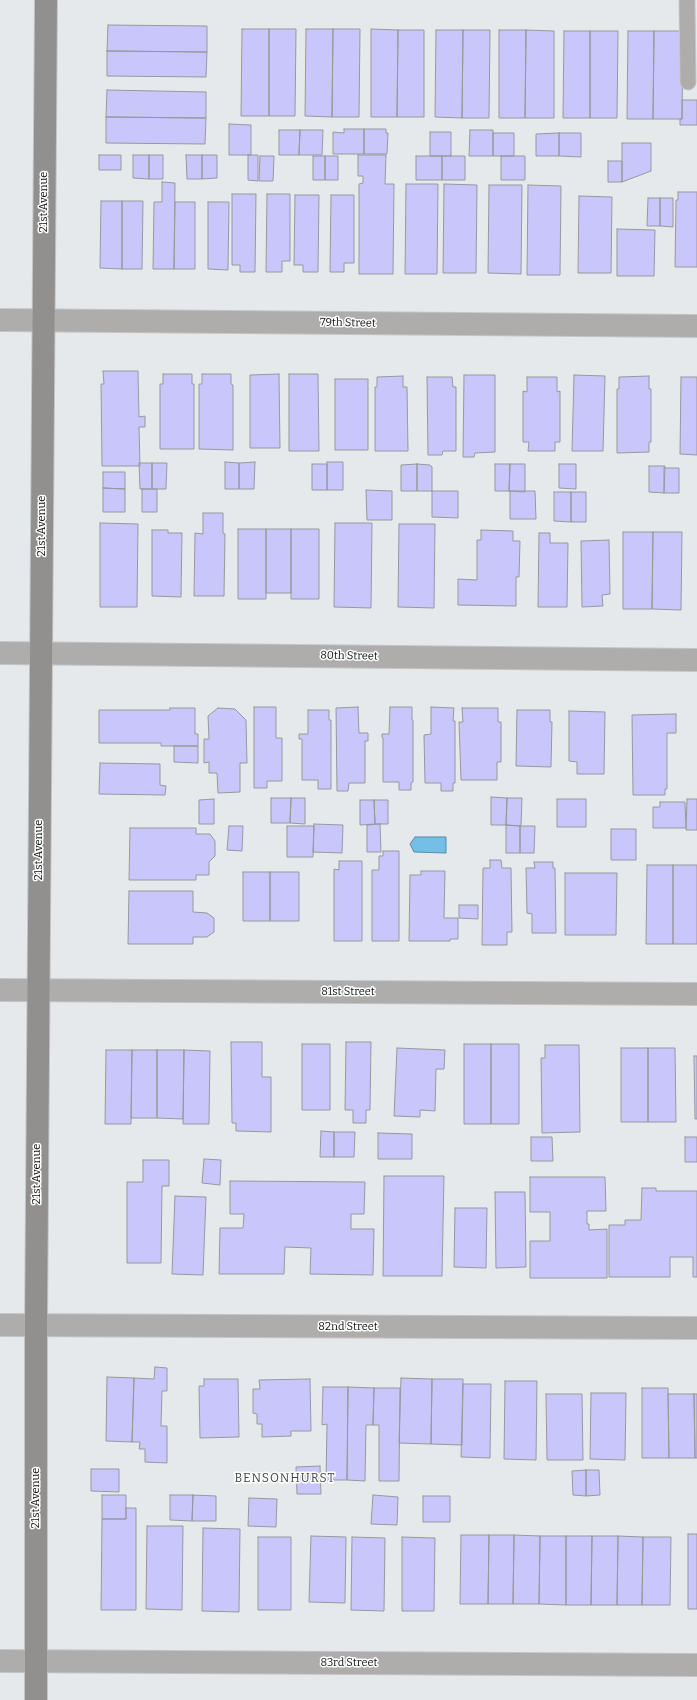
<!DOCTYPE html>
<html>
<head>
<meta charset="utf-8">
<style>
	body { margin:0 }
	canvas { display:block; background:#e6e9ec }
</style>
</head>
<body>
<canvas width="697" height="1700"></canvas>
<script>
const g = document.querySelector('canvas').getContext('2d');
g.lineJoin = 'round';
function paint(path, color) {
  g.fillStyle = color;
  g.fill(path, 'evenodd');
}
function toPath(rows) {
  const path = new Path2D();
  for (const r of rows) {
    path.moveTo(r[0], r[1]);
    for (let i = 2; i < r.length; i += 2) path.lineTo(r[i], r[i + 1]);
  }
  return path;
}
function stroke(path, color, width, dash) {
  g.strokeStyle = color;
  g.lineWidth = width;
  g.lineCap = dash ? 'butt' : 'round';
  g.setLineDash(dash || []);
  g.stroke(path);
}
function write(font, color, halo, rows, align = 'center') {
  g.font = font + ' Bitter,serif';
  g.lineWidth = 3;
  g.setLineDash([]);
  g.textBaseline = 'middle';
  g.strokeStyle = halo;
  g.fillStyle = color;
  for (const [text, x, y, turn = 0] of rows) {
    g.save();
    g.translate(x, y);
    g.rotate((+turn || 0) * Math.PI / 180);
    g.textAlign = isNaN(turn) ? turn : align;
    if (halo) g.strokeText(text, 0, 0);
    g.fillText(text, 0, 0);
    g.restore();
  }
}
const water = toPath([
	[415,837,446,837,446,853,414,852,410,844,415,837]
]);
paint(water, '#74bfe8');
stroke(water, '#568ba8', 1);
const building = toPath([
	[108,25,207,26,207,52,107,51,108,25],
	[242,29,269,29,269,116,241,116,242,29],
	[269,29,296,29,295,116,269,116,269,29],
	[306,29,333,29,332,117,305,116,306,29],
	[333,29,360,29,359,117,332,117,333,29],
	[371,29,398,30,397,117,371,117,371,29],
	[398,30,424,30,424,117,397,117,398,30],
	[436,30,463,30,462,118,435,117,436,30],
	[463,30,490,30,489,118,462,118,463,30],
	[499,30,526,30,525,118,499,118,499,30],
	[526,30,554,31,554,118,525,118,526,30],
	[564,31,590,31,590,118,563,118,564,31],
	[590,31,618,31,617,118,590,118,590,31],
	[628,31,654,31,653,119,627,119,628,31],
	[654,31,683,31,682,119,653,119,654,31],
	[107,51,207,52,206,77,107,76,107,51],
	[107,90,206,92,206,118,106,117,107,90],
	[682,100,697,100,697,125,680,125,680,119,682,119,682,100],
	[106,117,206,118,205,144,106,143,106,117],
	[229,124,251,125,251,155,229,155,229,124],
	[344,129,364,129,364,154,333,154,333,132,344,133,344,129],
	[364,129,386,129,386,133,388,133,387,154,364,154,364,129],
	[279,130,300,130,299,155,279,155,279,130],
	[300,130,323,130,322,155,299,155,300,130],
	[470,130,493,130,493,156,469,156,470,130],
	[430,132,451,132,451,156,430,156,430,132],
	[493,133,514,133,514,156,493,156,493,133],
	[559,133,581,133,581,157,559,156,559,133],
	[559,133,559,156,536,156,536,134,559,133],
	[622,143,651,143,651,171,622,182,622,143],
	[99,155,121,155,121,170,99,170,99,155],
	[133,155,149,155,149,179,133,178,133,155],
	[149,155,163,155,163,179,149,179,149,155],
	[186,155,202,155,202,179,187,179,186,155],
	[202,155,217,155,217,178,202,179,202,155],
	[248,155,258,155,258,181,248,180,248,155],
	[358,155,386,155,385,184,394,184,393,274,359,274,359,184,363,183,363,176,358,176,358,155],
	[260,156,274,156,273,181,259,181,260,156],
	[313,156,325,156,325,180,313,180,313,156],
	[325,156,338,156,338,180,325,180,325,156],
	[416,156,442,156,442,180,416,180,416,156],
	[442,156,465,156,465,180,442,180,442,156],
	[501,156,525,156,525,180,501,180,501,156],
	[608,161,622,161,622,182,608,182,608,161],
	[162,182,175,183,174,269,153,269,154,202,162,202,162,182],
	[406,184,438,184,437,274,405,274,406,184],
	[444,184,477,185,476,273,443,273,444,184],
	[489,185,522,185,521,274,488,273,489,185],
	[528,185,561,186,560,275,527,275,528,185],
	[678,192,697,192,697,267,675,267,676,200,678,200,678,192],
	[232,194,256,194,255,272,240,272,240,265,232,265,232,194],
	[267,194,290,194,290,261,282,261,282,272,266,272,267,194],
	[295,195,319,195,318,272,303,272,303,265,294,265,295,195],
	[331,195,354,195,354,263,344,263,344,272,330,272,331,195],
	[579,196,612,197,611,273,578,273,579,196],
	[648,198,660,198,660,226,647,226,648,198],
	[660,198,673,198,673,227,660,226,660,198],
	[101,201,122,201,122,269,100,268,101,201],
	[122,201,143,201,142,269,122,269,122,201],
	[175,202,195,202,195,269,174,269,175,202],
	[208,202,229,202,228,270,208,269,208,202],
	[617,229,655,230,654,276,617,276,617,229],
	[103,371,138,371,139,417,145,416,145,427,139,427,140,466,102,466,101,384,104,384,103,371],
	[163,374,192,374,192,384,194,384,194,449,160,449,160,384,163,384,163,374],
	[202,374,231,374,231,384,233,385,233,450,199,449,199,384,202,384,202,374],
	[279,374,280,448,250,448,250,375,279,374],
	[289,374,318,374,319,451,289,451,289,374],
	[464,375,495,375,495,452,475,453,474,457,463,457,464,375],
	[574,375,605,376,603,451,572,451,574,375],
	[403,376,403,387,407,387,408,451,375,451,375,387,377,387,377,377,403,376],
	[649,376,649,389,651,389,651,442,649,442,649,452,617,453,617,389,619,389,619,377,649,376],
	[427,377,452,377,453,387,456,387,456,451,443,451,442,455,428,455,427,377],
	[527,377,557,377,557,392,560,391,560,442,555,442,555,451,528,451,529,442,523,442,523,391,527,392,527,377],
	[681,377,697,377,697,455,680,454,681,377],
	[335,379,368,379,368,450,335,450,335,379],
	[225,462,239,463,239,489,225,489,225,462],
	[255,462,254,489,239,489,239,463,255,462],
	[327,462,343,462,343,490,327,490,327,462],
	[139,463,152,463,152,489,140,489,139,463],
	[152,463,167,463,166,489,152,489,152,463],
	[312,464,327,464,327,490,312,490,312,464],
	[417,464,417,491,401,491,401,465,417,464],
	[417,464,430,465,432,467,432,491,417,491,417,464],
	[495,464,510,464,509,491,495,491,495,464],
	[510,464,525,464,525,492,509,491,510,464],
	[559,464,576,464,576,489,559,488,559,464],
	[649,466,665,466,664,493,649,492,649,466],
	[664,468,679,468,679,493,664,493,664,468],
	[103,472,125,472,125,489,103,488,103,472],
	[103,488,125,489,125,512,103,512,103,488],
	[142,489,157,489,157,512,142,512,142,489],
	[366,490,392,491,392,520,367,520,366,490],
	[432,491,458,491,458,518,432,517,432,491],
	[510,491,535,491,536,519,510,519,510,491],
	[554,492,571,492,571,522,554,521,554,492],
	[571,492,586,492,586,522,571,522,571,492],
	[203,513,223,513,223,533,225,534,224,596,194,596,195,533,203,534,203,513],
	[100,523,138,524,137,607,100,607,100,523],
	[335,523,372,523,371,608,334,607,335,523],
	[399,524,435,524,434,608,398,607,399,524],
	[238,529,266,529,266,599,238,599,238,529],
	[266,529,291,529,291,593,266,593,266,529],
	[291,529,319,529,319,599,291,599,291,529],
	[152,530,168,530,168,533,182,533,181,597,152,596,152,530],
	[481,530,513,531,513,541,520,541,519,577,516,577,516,606,458,605,458,579,477,580,477,540,481,540,481,530],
	[623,532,653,532,652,609,623,609,623,532],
	[653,532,682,532,681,610,652,609,653,532],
	[539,533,550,533,550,543,568,543,567,607,538,607,539,533],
	[609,540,610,594,602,595,603,606,582,607,581,541,609,540],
	[254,707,276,707,276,738,282,738,282,781,267,781,267,788,254,788,254,707],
	[358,707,359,733,368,733,368,741,365,741,365,783,349,783,348,791,337,791,336,708,358,707],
	[390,707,412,707,412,720,413,720,413,782,411,783,411,790,399,790,399,782,383,782,383,738,382,738,382,734,389,734,390,707],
	[431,707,454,708,453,721,455,721,455,783,453,783,453,791,441,791,441,783,425,783,424,735,431,734,431,707],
	[170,708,195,708,195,734,198,734,198,746,161,746,161,743,99,743,99,710,170,710,170,708],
	[218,708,235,709,246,720,247,763,240,763,240,792,218,793,217,773,209,773,209,762,204,763,204,739,209,739,208,716,218,708],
	[462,708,498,708,498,722,501,722,501,762,497,762,497,780,461,780,459,722,463,722,462,708],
	[308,710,329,710,329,720,331,720,331,789,318,789,318,780,302,780,302,739,299,739,299,734,308,734,308,710],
	[517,710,550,710,550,722,552,722,551,767,516,766,517,710],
	[569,711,605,712,604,774,577,774,577,762,569,761,569,711],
	[676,714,676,733,667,733,667,789,665,789,665,795,633,795,632,715,676,714],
	[174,746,198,746,198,763,174,762,174,746],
	[100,763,160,764,160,785,166,786,165,795,99,794,100,763],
	[491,797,507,798,506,825,491,825,491,797],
	[271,798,291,798,290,823,271,823,271,798],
	[291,798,305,798,305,824,290,823,291,798],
	[507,798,522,798,521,826,506,825,507,798],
	[214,799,214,824,199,824,199,800,214,799],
	[557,799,586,799,586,827,557,827,557,799],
	[687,799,697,799,697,830,686,830,687,799],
	[360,800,374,800,375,824,360,825,360,800],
	[374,800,388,800,388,824,375,824,374,800],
	[660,802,685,802,686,828,653,828,653,807,660,807,660,802],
	[314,824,343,825,342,853,313,852,314,824],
	[380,824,381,852,367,852,367,825,380,824],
	[506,825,520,826,520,853,506,853,506,825],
	[229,826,243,826,242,851,227,850,229,826],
	[287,826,314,826,313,857,287,857,287,826],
	[520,826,535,826,534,853,520,853,520,826],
	[130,828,196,828,196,834,210,834,215,841,215,856,209,862,209,875,196,875,196,880,129,880,130,828],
	[611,829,636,829,636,860,611,860,611,829],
	[383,851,399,851,399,941,372,941,372,870,379,870,379,856,383,856,383,851],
	[490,860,501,860,502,868,511,868,512,932,507,932,507,945,482,945,483,868,490,868,490,860],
	[339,861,362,861,362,941,334,941,334,869,339,870,339,861],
	[534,862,553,862,553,868,555,868,556,933,532,933,532,914,527,913,526,868,535,868,534,862],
	[647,865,673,865,673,944,646,944,647,865],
	[673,865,697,865,697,944,673,944,673,865],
	[421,871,445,871,444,918,458,918,458,939,450,939,450,941,409,941,410,875,421,875,421,871],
	[243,872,270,872,270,921,243,921,243,872],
	[270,872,299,872,299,921,270,921,270,872],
	[565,873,617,873,616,935,565,935,565,873],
	[129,891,193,891,193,912,207,913,214,918,214,932,207,937,193,937,193,944,128,944,129,891],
	[459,905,478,905,478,919,459,918,459,905],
	[231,1042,262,1042,262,1077,271,1077,271,1132,236,1131,236,1123,232,1123,231,1042],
	[346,1042,371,1042,370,1110,366,1110,366,1123,353,1123,353,1110,345,1110,346,1042],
	[302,1044,330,1044,330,1110,302,1110,302,1044],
	[464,1044,491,1044,491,1124,464,1124,464,1044],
	[491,1044,519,1044,519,1124,491,1124,491,1044],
	[545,1045,579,1045,580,1132,542,1133,541,1058,545,1058,545,1045],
	[397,1048,445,1050,444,1069,436,1069,435,1111,420,1110,420,1117,394,1116,397,1048],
	[621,1048,648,1048,648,1122,621,1122,621,1048],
	[648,1048,675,1048,676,1122,648,1122,648,1048],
	[106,1050,132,1050,131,1124,105,1124,106,1050],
	[132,1050,157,1050,157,1118,131,1118,132,1050],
	[157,1050,184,1050,183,1119,157,1118,157,1050],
	[184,1050,210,1051,209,1124,183,1124,184,1050],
	[694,1056,697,1056,697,1119,695,1119,694,1056],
	[321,1131,334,1132,334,1157,320,1157,321,1131],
	[334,1132,355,1132,354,1157,334,1157,334,1132],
	[378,1133,412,1134,412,1159,378,1159,378,1133],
	[531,1137,552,1137,553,1161,531,1161,531,1137],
	[685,1137,697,1137,697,1162,685,1162,685,1137],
	[204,1159,221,1160,220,1185,202,1183,204,1159],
	[143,1160,169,1160,169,1186,162,1186,161,1263,127,1263,127,1182,143,1182,143,1160],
	[384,1176,444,1176,442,1276,383,1276,384,1176],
	[530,1177,605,1177,606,1211,587,1211,587,1224,589,1224,589,1230,607,1229,607,1278,530,1278,530,1241,550,1241,550,1212,530,1212,530,1177],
	[230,1181,365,1182,364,1214,351,1214,351,1229,374,1229,373,1275,310,1274,311,1248,285,1247,284,1274,219,1274,220,1228,243,1228,244,1214,230,1214,230,1181],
	[642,1188,656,1188,656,1191,697,1191,697,1277,693,1277,693,1257,670,1257,670,1277,609,1277,609,1225,625,1225,625,1220,641,1220,642,1188],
	[495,1192,525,1192,526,1267,496,1268,495,1192],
	[175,1196,206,1197,203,1275,172,1274,175,1196],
	[455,1208,487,1208,486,1268,454,1267,455,1208],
	[155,1367,167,1368,167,1391,162,1391,161,1426,167,1426,167,1463,145,1462,145,1449,139,1449,140,1442,132,1442,134,1378,154,1379,155,1367],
	[107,1377,134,1378,132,1442,106,1441,107,1377],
	[401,1378,432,1379,431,1444,399,1443,401,1378],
	[204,1379,238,1379,239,1437,200,1438,199,1386,204,1386,204,1379],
	[310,1379,311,1431,291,1431,291,1436,262,1437,262,1424,257,1424,257,1414,253,1413,253,1389,260,1389,259,1380,310,1379],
	[432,1379,463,1379,462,1445,431,1444,432,1379],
	[505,1381,537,1381,536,1460,504,1459,505,1381],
	[463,1384,491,1384,490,1458,461,1457,463,1384],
	[323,1387,348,1387,347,1480,326,1480,327,1424,322,1425,323,1387],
	[348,1387,374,1388,373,1425,366,1425,365,1481,347,1480,348,1387],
	[374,1388,400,1388,399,1481,379,1481,379,1425,373,1425,374,1388],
	[642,1388,668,1388,669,1458,642,1458,642,1388],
	[591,1393,626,1393,625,1460,590,1459,591,1393],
	[546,1394,582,1394,583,1460,547,1460,546,1394],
	[668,1394,694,1394,695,1458,669,1458,668,1394],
	[694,1394,697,1394,697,1458,695,1458,694,1394],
	[320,1466,321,1494,297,1494,296,1467,320,1466],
	[91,1469,119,1469,119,1492,91,1491,91,1469],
	[586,1470,599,1470,600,1495,586,1496,586,1470],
	[586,1470,586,1496,573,1495,572,1471,586,1470],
	[102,1495,126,1495,126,1519,102,1519,102,1495],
	[170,1495,193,1495,192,1521,170,1520,170,1495],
	[193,1495,216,1496,216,1521,192,1521,193,1495],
	[373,1495,398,1497,397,1525,371,1524,373,1495],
	[423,1496,450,1496,450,1522,423,1522,423,1496],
	[249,1498,277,1499,276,1527,248,1526,249,1498],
	[126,1508,136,1508,136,1610,101,1610,102,1519,126,1519,126,1508],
	[147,1526,183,1526,182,1610,146,1609,147,1526],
	[203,1528,240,1529,239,1612,202,1611,203,1528],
	[688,1534,697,1534,697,1609,688,1609,688,1534],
	[461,1535,489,1535,488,1604,460,1604,461,1535],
	[489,1535,514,1535,513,1604,488,1604,489,1535],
	[514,1535,540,1536,539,1604,513,1604,514,1535],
	[311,1536,346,1537,345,1603,309,1602,311,1536],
	[540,1536,566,1536,566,1605,539,1604,540,1536],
	[566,1536,592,1536,591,1605,566,1605,566,1536],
	[592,1536,618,1536,617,1605,591,1605,592,1536],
	[618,1536,643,1537,642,1605,617,1605,618,1536],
	[258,1537,291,1537,291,1610,258,1610,258,1537],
	[352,1537,385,1538,384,1611,351,1610,352,1537],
	[402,1537,435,1538,434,1611,402,1611,402,1537],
	[643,1537,671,1537,670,1605,642,1605,643,1537]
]);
paint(building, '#c9c6fc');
stroke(building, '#98989b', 1);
const lane = toPath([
	[687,0,688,82]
]);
const street = toPath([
	[0,320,697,326],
	[0,653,697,660],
	[0,990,697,994],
	[0,1325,697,1328],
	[0,1661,697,1665]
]);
const secondary = toPath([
	[36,1700,36,1326,46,0]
]);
stroke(lane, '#c4c6c9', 17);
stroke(street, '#c4c6c9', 24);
stroke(secondary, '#c4c6c9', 24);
stroke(lane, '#aeadac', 15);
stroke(street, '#aeadac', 22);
stroke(secondary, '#91908e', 22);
write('11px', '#0f1111', '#fff', [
	["21st Avenue",44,202,-90],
	["79th Street",348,323,1],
	["21st Avenue",42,526,-90],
	["80th Street",349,656,1],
	["21st Avenue",39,850,-90],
	["81st Street",348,992],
	["21st Avenue",37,1174,-90],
	["82nd Street",348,1327],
	["21st Avenue",36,1498,-90],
	["83rd Street",349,1663]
]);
g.letterSpacing = '1px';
write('12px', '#434547', '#fff', [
	["BENSONHURST",285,1479]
]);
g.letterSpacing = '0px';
</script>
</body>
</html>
